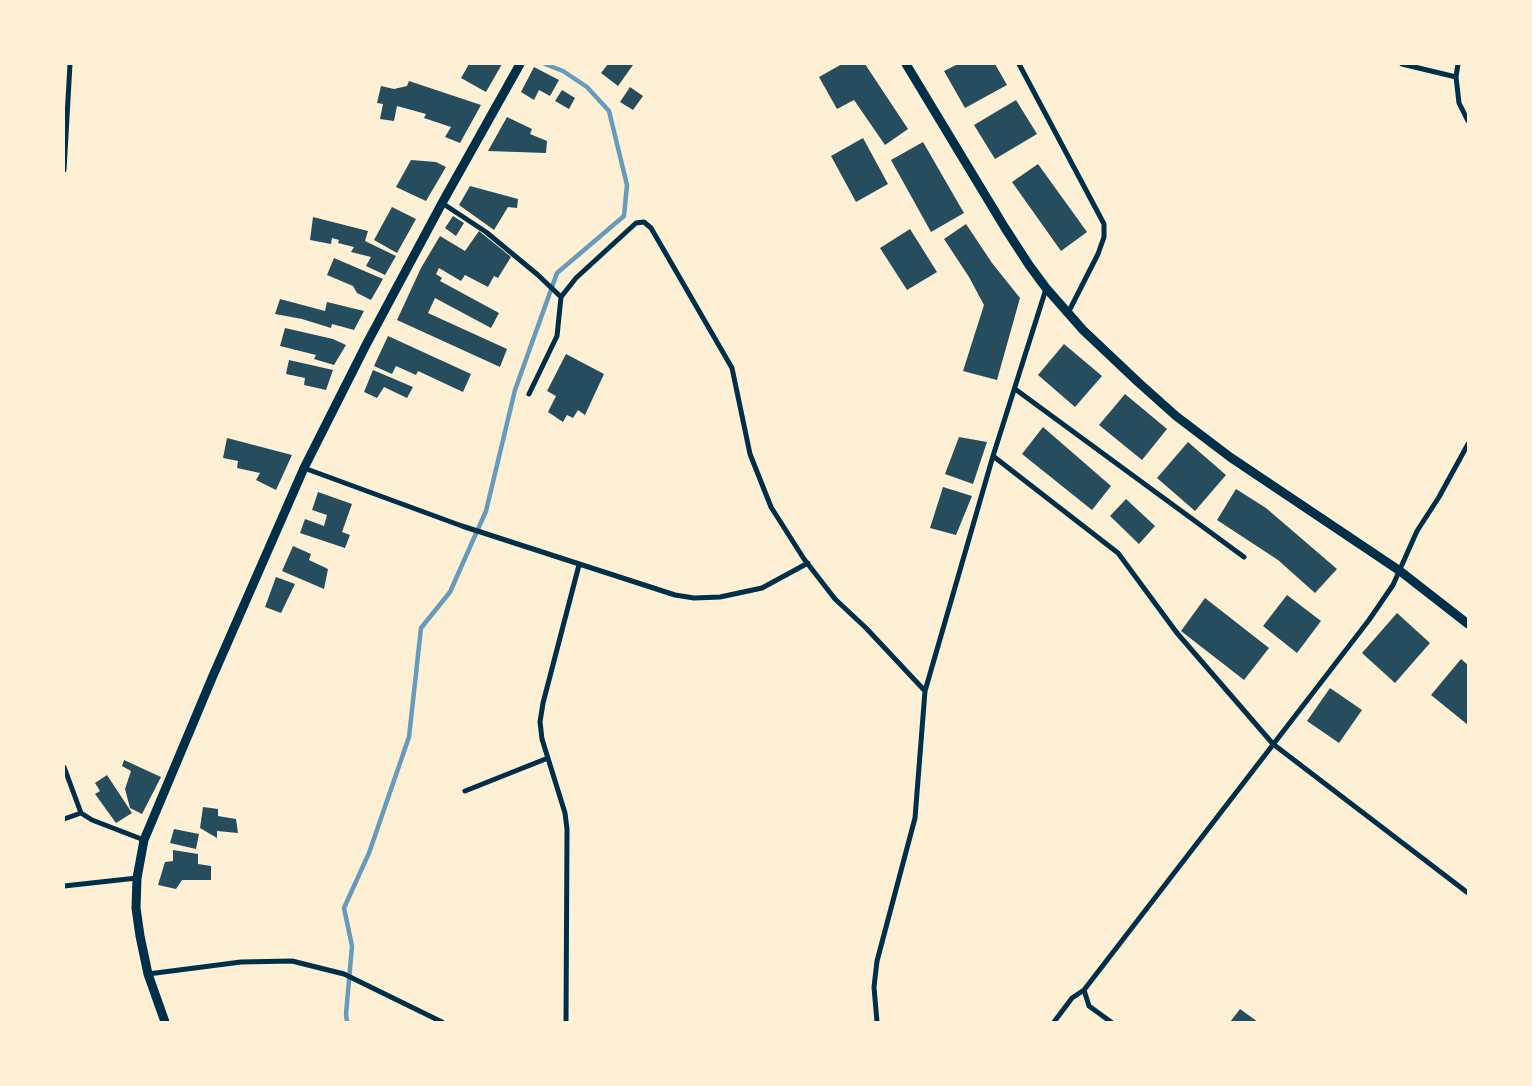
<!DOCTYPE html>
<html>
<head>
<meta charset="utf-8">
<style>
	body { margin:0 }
	#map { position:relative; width:1532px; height:1086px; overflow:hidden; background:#fdf0d5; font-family:Poppins,sans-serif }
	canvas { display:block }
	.frame { position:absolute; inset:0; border:65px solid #fdf0d5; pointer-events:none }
</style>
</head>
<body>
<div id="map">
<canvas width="1532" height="1086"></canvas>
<div class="frame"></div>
</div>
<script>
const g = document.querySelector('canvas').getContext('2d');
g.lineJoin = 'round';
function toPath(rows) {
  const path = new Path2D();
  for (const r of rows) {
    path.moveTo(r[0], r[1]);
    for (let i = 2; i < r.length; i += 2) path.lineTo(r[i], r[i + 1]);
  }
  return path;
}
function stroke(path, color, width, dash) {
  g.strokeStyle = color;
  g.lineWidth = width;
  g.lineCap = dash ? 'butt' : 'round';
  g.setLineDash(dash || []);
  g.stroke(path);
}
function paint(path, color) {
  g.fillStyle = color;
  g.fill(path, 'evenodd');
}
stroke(toPath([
	[347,1022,346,1014,352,946,344,908,369,853,409,737,421,628,450,592,486,511,515,390,557,273,624,216,627,185,609,111,587,87,563,71,545,64]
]), '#669bbc', 4.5);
paint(toPath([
	[469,64,502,64,486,92,461,78],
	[608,64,631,64,633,65,618,86,601,73],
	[842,64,865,64,908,129,885,145,854,100,837,109,819,77],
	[958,64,995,64,1007,85,965,108,944,71],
	[534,67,559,80,550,96,539,90,534,100,521,92],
	[409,81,481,105,460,143,445,137,451,127,424,118,426,114,397,106,394,121,380,119,383,104,377,103,381,86,394,89,407,86],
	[630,87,643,96,633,110,620,102],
	[562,90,575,98,569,109,555,101],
	[1016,100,1037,134,995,159,974,125],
	[507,117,532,129,530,134,547,141,546,153,488,151],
	[863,138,888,184,856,202,831,156],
	[923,142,964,213,931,232,891,160],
	[411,160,436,162,446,167,426,201,396,187],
	[1038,164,1087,232,1061,251,1012,182],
	[470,186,518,199,517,208,508,207,494,230,459,205],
	[392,207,416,219,397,253,374,240],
	[453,216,464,223,456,236,445,228],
	[313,217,368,231,365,241,396,256,385,275,366,266,371,257,351,252,354,247,338,243,339,240,332,238,331,244,310,240],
	[966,224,992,263,1020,298,997,380,963,371,984,305,969,277,944,239],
	[910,229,937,272,907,290,880,248],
	[479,231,511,257,498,278,494,276,488,287,465,275,461,281,439,268,436,274,442,278,440,281,499,313,491,328,435,298,428,313,507,349,500,367,397,320,421,268,440,236,465,251],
	[334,258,383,279,371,300,357,293,353,286,327,275],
	[280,299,325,311,327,302,364,311,354,330,332,324,331,328,302,319,275,314],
	[285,328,333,339,346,345,334,365,314,359,316,355,280,346],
	[388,336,471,374,463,392,418,371,416,375,396,366,392,374,374,366],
	[1064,344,1102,376,1075,407,1038,375],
	[566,354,604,374,585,415,578,410,573,418,567,415,563,422,548,412,556,396,547,391],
	[289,360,333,370,326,390,304,385,305,378,286,374],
	[373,370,413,387,407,398,384,387,377,398,364,392],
	[1125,394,1167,429,1142,460,1099,425],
	[1043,427,1111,486,1092,510,1022,454],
	[959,437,987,442,973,484,945,474],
	[227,438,292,455,276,490,256,480,260,473,237,468,238,461,223,458],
	[1188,442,1226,475,1195,511,1157,478],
	[943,487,972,496,956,535,930,528],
	[1236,489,1266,508,1337,569,1315,593,1278,560,1217,520],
	[318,492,352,504,342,532,350,535,345,548,300,533,305,519,324,526,327,515,312,510],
	[1126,499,1155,526,1139,544,1110,516],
	[293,546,311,554,309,560,328,569,324,589,282,571],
	[276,577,295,584,281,613,265,607],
	[1287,595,1321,621,1297,653,1263,626],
	[1205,598,1269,648,1244,680,1181,631],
	[1397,613,1430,643,1395,683,1362,653],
	[1461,659,1468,665,1468,725,1431,695],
	[1330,688,1362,710,1339,743,1307,721],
	[124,760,161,777,142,814,130,808,125,789,131,771,122,766],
	[107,775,132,813,116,823,95,794,100,791,95,783],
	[203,807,218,809,218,816,236,819,238,833,217,831,217,838,200,828],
	[174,829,199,834,196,849,170,843],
	[173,850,198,854,198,864,211,866,211,880,182,880,176,889,158,885,165,862,173,861],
	[1240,1009,1258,1022,1230,1022]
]), '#264d5e');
stroke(toPath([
	[1019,64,1104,224,1104,237,1098,254,1068,313],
	[1402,64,1456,77],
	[1458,64,1456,77,1459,103,1468,121],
	[64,170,70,64],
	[442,203,486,232,538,275,561,297],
	[1015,389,1244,557],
	[529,394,557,336,561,297,576,278,636,223,644,222,651,228,732,368,750,454,771,507,804,559,835,599,866,628,925,691],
	[993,456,1118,553,1177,633,1273,744,1468,893],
	[304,468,462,526,675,595,694,598,720,597,762,588,808,563],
	[64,767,81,813,92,820,144,840],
	[465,791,548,758],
	[64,819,81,813],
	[64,886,137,878],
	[148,974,241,962,292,961,344,974,442,1022],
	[566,1022,567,829,565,813,542,739,540,722,543,703,579,565],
	[877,1022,874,987,877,961,915,818,925,691,993,456,1046,289],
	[1054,1022,1072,998,1084,990],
	[1111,1022,1089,1006,1084,990,1369,620,1393,585,1417,531,1439,497,1468,444]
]), '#003049', 5);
stroke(toPath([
	[906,64,1005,228,1029,265,1046,288,1083,330,1138,382,1176,416,1230,457,1400,571,1468,624],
	[165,1022,148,974,140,936,136,908,137,878,144,840,212,678,304,468,367,343,442,203,520,64]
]), '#003049', 9);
</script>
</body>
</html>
